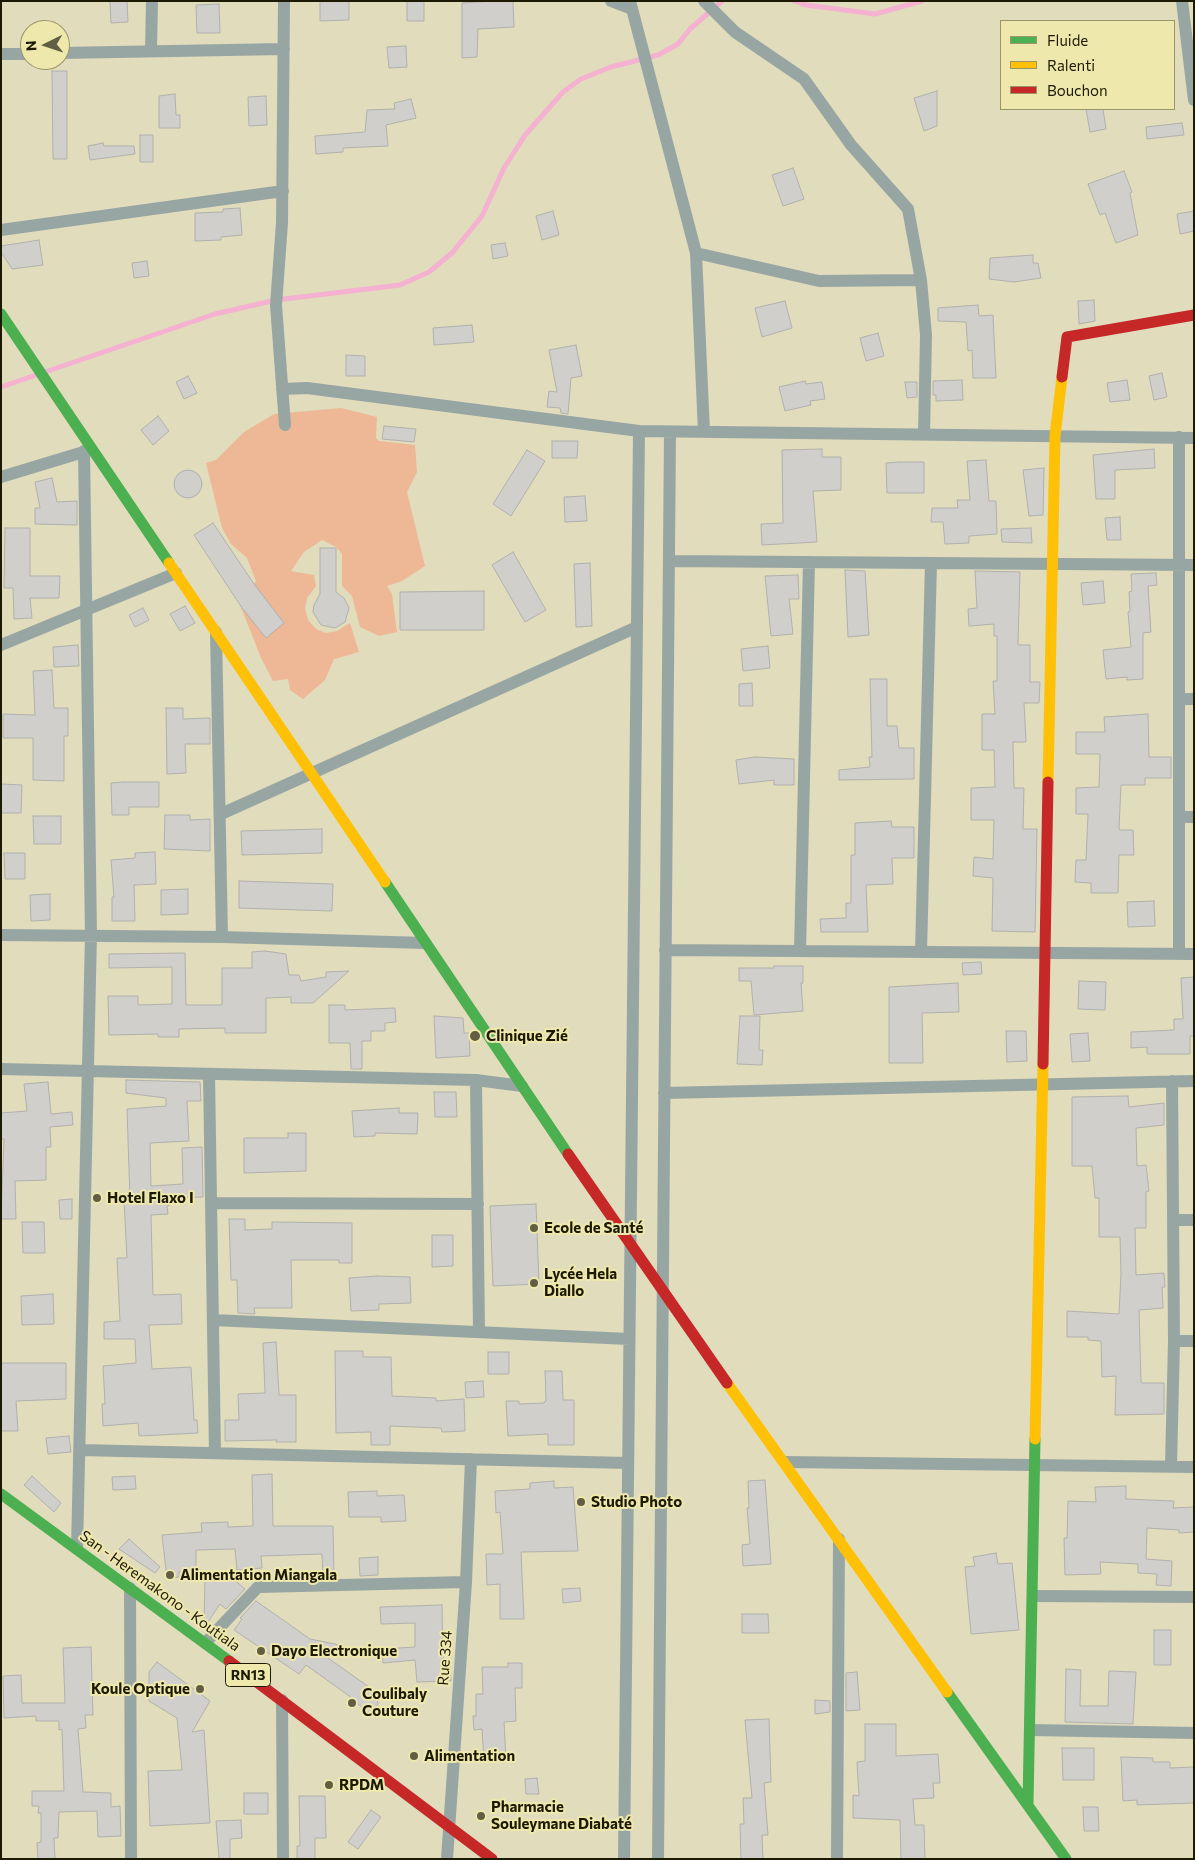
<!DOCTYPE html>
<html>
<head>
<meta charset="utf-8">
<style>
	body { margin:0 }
	#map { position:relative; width:1195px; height:1860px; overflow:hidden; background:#e0dcbc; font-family:Commissioner,sans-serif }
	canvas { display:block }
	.frame { position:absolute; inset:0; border:2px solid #1d1a04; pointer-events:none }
	.legend { position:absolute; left:1000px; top:20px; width:175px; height:90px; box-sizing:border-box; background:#efe8ad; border:1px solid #9b9669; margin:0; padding:6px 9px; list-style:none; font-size:15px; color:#1d1a04 }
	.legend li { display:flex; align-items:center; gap:10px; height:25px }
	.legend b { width:25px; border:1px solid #9b9669 }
	.north { position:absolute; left:20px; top:20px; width:50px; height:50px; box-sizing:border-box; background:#efe8ad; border:1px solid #9b9669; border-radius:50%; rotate:266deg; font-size:14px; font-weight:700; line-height:20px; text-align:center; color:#1d1a04 }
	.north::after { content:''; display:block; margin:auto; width:18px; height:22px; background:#615e44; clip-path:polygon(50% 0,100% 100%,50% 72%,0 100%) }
</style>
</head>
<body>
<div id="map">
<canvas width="1195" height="1860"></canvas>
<div class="frame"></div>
<ul class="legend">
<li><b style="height:6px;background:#4caf50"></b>Fluide</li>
<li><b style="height:6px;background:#ffc107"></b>Ralenti</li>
<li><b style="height:6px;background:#c62828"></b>Bouchon</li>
</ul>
<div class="north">N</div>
</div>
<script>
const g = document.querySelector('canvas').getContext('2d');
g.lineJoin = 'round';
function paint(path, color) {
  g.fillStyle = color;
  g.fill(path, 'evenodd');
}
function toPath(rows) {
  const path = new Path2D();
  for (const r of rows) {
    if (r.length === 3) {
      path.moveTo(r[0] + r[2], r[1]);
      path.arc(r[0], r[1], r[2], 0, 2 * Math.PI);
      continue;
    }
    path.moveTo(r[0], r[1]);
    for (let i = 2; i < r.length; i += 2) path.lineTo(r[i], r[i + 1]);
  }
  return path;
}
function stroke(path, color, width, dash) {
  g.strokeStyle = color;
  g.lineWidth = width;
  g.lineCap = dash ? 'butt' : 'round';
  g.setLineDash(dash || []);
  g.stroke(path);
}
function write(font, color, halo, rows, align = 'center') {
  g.font = font + ' Commissioner,sans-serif';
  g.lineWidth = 4;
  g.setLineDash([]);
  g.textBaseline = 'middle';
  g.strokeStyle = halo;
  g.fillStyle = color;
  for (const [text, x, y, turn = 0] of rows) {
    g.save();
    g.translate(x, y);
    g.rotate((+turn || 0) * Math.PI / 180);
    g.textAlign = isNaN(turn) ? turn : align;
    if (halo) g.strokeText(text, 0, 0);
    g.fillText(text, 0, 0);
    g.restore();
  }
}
paint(toPath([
	[341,408,377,417,376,438,379,441,415,445,417,472,407,492,425,566,402,581,387,586,392,594,397,632,379,636,360,627,352,596,342,586,342,554,336,547,322,540,304,552,291,571,314,575,316,586,307,598,305,608,308,620,316,629,326,633,337,631,350,623,359,652,334,659,325,680,303,699,290,690,288,679,273,681,261,658,239,602,256,581,247,558,231,544,222,528,206,463,216,460,244,432,274,414]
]), '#eeb896');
stroke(toPath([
	[794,1,806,5,875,14,922,1],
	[1,387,215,314,276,300,400,285,429,272,452,253,482,216,504,168,525,135,563,92,581,79,611,67,658,55,678,44,690,29,722,1]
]), '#f4b1d0', 5);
const building = toPath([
	[110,1,127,1,128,22,111,23,110,1],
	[320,1,349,1,349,20,320,21,320,1],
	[407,1,424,1,424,21,407,21,407,1],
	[495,1,513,1,514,27,478,29,477,57,462,58,462,3,495,1],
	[219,4,220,33,197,33,196,5,219,4],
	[406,46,407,67,389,68,387,47,406,46],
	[52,71,67,71,67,159,53,159,52,71],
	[937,91,937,126,924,131,914,98,937,91],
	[175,94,176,115,180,115,180,128,159,128,159,96,175,94],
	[266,96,267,125,249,126,248,97,266,96],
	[411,99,416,118,386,125,388,146,343,148,343,152,316,154,315,136,365,132,367,110,395,109,394,103,411,99],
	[1086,109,1103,109,1106,129,1090,132,1086,109],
	[1182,123,1184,135,1147,139,1146,127,1182,123],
	[140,135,153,135,153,162,140,162,140,135],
	[103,143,104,146,134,146,135,154,90,160,88,146,103,143],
	[793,168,804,199,783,206,772,175,793,168],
	[1124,171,1132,192,1130,193,1138,235,1116,243,1105,213,1100,215,1088,184,1124,171],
	[240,208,242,235,221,237,221,240,195,241,195,213,223,212,223,209,240,208],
	[553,211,559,235,542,240,536,216,553,211],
	[1194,211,1194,231,1180,234,1177,214,1194,211],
	[39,240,43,265,12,269,1,252,1,246,39,240],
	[505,243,508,256,493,259,491,245,505,243],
	[1033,255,1033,263,1038,263,1041,278,1014,282,989,279,990,258,1033,255],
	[147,261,149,276,134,278,132,263,147,261],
	[1094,300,1095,321,1079,324,1078,301,1094,300],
	[785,301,792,328,762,337,755,308,785,301],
	[978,305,979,316,993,315,996,378,973,378,972,350,968,351,966,322,938,321,938,308,978,305],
	[472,325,474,342,434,345,433,328,472,325],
	[878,333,884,356,866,361,860,338,878,333],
	[576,345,582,376,571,378,568,414,561,413,560,408,547,407,549,391,557,392,549,350,576,345],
	[346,355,365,356,365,376,346,376,346,355],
	[1162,373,1167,397,1154,400,1149,376,1162,373],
	[188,376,197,393,184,399,176,382,188,376],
	[962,380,963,400,936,401,936,395,933,395,933,381,962,380],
	[1127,380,1130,400,1110,402,1107,383,1127,380],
	[805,381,806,384,822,382,825,399,810,401,811,405,785,411,779,387,805,381],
	[905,382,917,382,917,397,907,398,905,382],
	[158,416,169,431,153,445,141,430,158,416],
	[384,426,416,429,414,442,382,439,384,426],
	[552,441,578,441,577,458,552,458,552,441],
	[822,449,822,457,841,457,841,490,813,491,817,542,762,545,761,524,783,523,782,450,822,449],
	[1154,449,1155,468,1115,470,1115,499,1096,499,1093,455,1154,449],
	[527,450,545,461,511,516,493,504,527,450],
	[986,460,989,501,996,501,997,534,969,536,969,543,945,544,943,522,931,522,932,508,958,508,957,500,970,500,967,461,986,460],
	[899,462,924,462,924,493,887,493,886,463,899,462],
	[1044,468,1043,515,1029,516,1023,470,1044,468],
	[188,484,14],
	[52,478,57,502,77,501,77,525,35,524,35,508,40,508,35,482,52,478],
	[585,496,587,521,565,522,564,497,585,496],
	[1120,517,1121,540,1107,540,1105,518,1120,517],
	[213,523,254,584,284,623,266,638,242,608,194,535,213,523],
	[5,528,30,528,30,576,60,576,59,598,30,598,32,618,14,619,13,588,4,588,5,528],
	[1031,528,1032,543,1002,542,1001,529,1031,528],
	[320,548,336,548,336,592,344,598,349,608,345,622,335,628,321,625,313,612,314,605,320,594,320,548],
	[513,552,546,610,525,622,492,565,513,552],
	[590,563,592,626,576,627,574,564,590,563],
	[845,570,865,571,869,635,848,637,845,570],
	[975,571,1020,572,1018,645,1030,645,1030,682,1040,682,1039,703,1024,703,1026,742,1013,742,1014,788,1024,788,1023,829,1037,829,1035,932,992,931,993,878,973,876,974,857,993,859,994,820,971,820,971,788,995,787,994,750,982,750,982,714,995,714,993,681,997,681,997,636,994,636,994,624,969,626,968,609,977,608,975,571],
	[1156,573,1157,585,1148,586,1151,632,1143,633,1143,679,1127,680,1127,677,1106,679,1103,650,1131,647,1128,612,1130,611,1129,592,1132,591,1131,574,1156,573],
	[798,575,799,599,789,599,793,634,771,636,765,576,798,575],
	[1103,581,1105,603,1083,605,1081,583,1103,581],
	[484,591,484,630,400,630,400,592,484,591],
	[185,606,195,623,180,631,170,614,185,606],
	[143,608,149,620,135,627,129,615,143,608],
	[78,645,79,666,54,667,53,647,78,645],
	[768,646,770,668,743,671,741,649,768,646],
	[52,670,54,708,68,708,68,736,64,736,64,781,33,780,33,738,3,738,3,714,35,715,33,671,52,670],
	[870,679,887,679,887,726,897,726,899,748,914,748,914,779,839,780,839,770,870,767,869,757,872,757,870,679],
	[752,683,753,706,739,706,739,684,752,683],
	[166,708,183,708,183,719,210,718,210,744,185,744,186,773,167,774,166,708],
	[1148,714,1149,757,1171,757,1171,778,1145,778,1145,785,1121,785,1119,828,1120,830,1133,830,1134,855,1119,855,1118,893,1091,893,1091,883,1075,882,1076,860,1086,860,1088,814,1076,814,1076,788,1099,787,1100,754,1076,754,1076,732,1105,732,1104,717,1148,714],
	[755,757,794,759,794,785,774,785,774,780,739,784,736,760,755,757],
	[123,782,159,782,159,807,129,807,129,815,112,815,111,783,123,782],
	[1,784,22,785,21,813,1,813,1,784],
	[165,815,190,815,190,820,210,819,210,851,164,849,165,815],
	[33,816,61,816,61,844,34,844,33,816],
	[891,821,892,827,914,827,914,858,892,858,893,884,866,885,868,932,821,932,820,919,846,918,846,903,851,903,851,855,855,855,855,823,891,821],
	[322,829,322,853,242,855,241,831,322,829],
	[155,852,156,884,134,885,135,921,112,921,112,897,114,897,111,860,135,858,135,853,155,852],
	[4,853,25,853,25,879,5,879,4,853],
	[239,881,333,884,332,911,239,908,239,881],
	[188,889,188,914,161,915,161,890,188,889],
	[50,894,50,920,31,921,30,895,50,894],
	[1154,901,1155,926,1128,927,1127,902,1154,901],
	[265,951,286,954,289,975,299,975,301,981,326,977,326,972,349,971,313,1003,291,1003,291,997,266,998,266,1033,225,1033,225,1028,179,1029,179,1037,158,1037,158,1034,109,1035,108,996,138,996,138,1005,172,1004,172,967,109,968,109,954,185,953,186,1005,222,1005,222,968,252,968,252,952,265,951],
	[981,962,982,974,963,975,962,963,981,962],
	[774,966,803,966,803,983,801,983,803,1011,754,1015,751,981,739,981,739,968,774,968,774,966],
	[1194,977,1194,1036,1190,1036,1190,1054,1147,1054,1147,1047,1131,1048,1131,1032,1174,1030,1174,1019,1183,1019,1181,978,1194,977],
	[1079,981,1106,982,1105,1010,1078,1009,1079,981],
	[958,983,959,1012,922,1013,923,1063,889,1063,889,987,958,983],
	[329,1005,345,1005,345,1010,395,1008,396,1022,385,1023,385,1031,371,1031,371,1041,362,1041,362,1069,351,1069,350,1043,329,1043,329,1005],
	[434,1016,463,1018,464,1033,469,1033,470,1056,436,1058,434,1016],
	[740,1016,760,1016,759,1050,763,1050,762,1065,737,1064,740,1016],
	[1006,1031,1026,1031,1027,1061,1007,1062,1006,1031],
	[1088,1033,1090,1061,1072,1062,1070,1034,1088,1033],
	[126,1080,200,1082,201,1101,187,1101,189,1141,150,1143,151,1186,183,1184,182,1148,202,1147,203,1197,170,1198,170,1205,167,1206,168,1214,151,1215,153,1295,181,1294,182,1324,149,1325,152,1369,191,1367,194,1420,197,1420,198,1433,139,1436,138,1423,103,1426,102,1404,105,1404,103,1366,136,1363,135,1339,104,1339,104,1322,120,1321,117,1258,127,1258,124,1200,130,1200,127,1109,166,1106,166,1098,126,1093,126,1080],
	[48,1082,51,1114,72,1112,73,1125,50,1127,51,1147,46,1147,46,1180,15,1181,16,1219,1,1219,4,1139,1,1139,1,1113,27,1111,24,1084,48,1082],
	[434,1092,456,1092,457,1117,435,1117,434,1092],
	[1128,1096,1129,1107,1164,1103,1164,1125,1136,1128,1137,1166,1146,1165,1149,1191,1146,1192,1146,1228,1135,1228,1136,1275,1164,1273,1165,1287,1162,1287,1163,1308,1139,1310,1141,1382,1142,1383,1164,1383,1164,1414,1115,1415,1116,1376,1102,1377,1101,1341,1088,1340,1088,1337,1067,1337,1067,1311,1119,1314,1121,1274,1120,1237,1099,1237,1099,1198,1095,1198,1092,1166,1072,1166,1072,1097,1128,1096],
	[399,1108,399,1113,418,1113,417,1134,375,1133,375,1136,354,1137,352,1111,399,1108],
	[288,1133,306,1133,306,1171,244,1173,244,1138,288,1138,288,1133],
	[72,1199,72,1219,60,1219,59,1200,72,1199],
	[536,1204,539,1284,493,1286,490,1206,536,1204],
	[229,1219,245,1219,245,1230,272,1229,272,1222,352,1223,352,1263,339,1263,339,1260,291,1260,292,1308,254,1308,255,1314,238,1313,237,1280,231,1280,229,1219],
	[22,1222,44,1222,45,1253,23,1253,22,1222],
	[432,1235,453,1235,453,1266,432,1267,432,1235],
	[377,1276,410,1277,411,1303,379,1304,379,1310,351,1311,349,1278,377,1276],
	[53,1294,54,1324,22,1325,21,1296,53,1294],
	[276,1342,279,1395,296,1395,296,1442,276,1442,277,1440,225,1441,225,1420,239,1420,238,1394,265,1393,263,1343,276,1342],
	[335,1351,363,1351,363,1357,391,1357,392,1396,436,1398,436,1401,464,1399,465,1431,442,1432,441,1428,390,1426,390,1445,371,1445,371,1432,336,1433,335,1351],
	[488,1352,509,1352,509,1374,488,1374,488,1352],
	[1,1363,66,1363,66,1399,16,1401,18,1431,1,1431,1,1363],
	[545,1371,562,1371,563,1400,574,1400,574,1445,548,1445,548,1434,508,1436,506,1401,519,1401,519,1404,544,1403,546,1400,545,1371],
	[483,1381,484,1397,466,1398,465,1382,483,1381],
	[69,1436,71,1452,48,1454,46,1438,69,1436],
	[272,1474,273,1526,333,1526,334,1577,323,1577,322,1554,261,1556,262,1568,237,1570,235,1549,196,1550,196,1570,179,1572,179,1577,167,1578,162,1535,202,1532,201,1523,228,1522,228,1527,253,1526,252,1475,272,1474],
	[32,1476,61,1503,54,1512,24,1485,32,1476],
	[135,1476,136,1489,113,1490,112,1477,135,1476],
	[765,1480,771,1564,743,1566,742,1545,750,1544,747,1508,749,1508,748,1481,765,1480],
	[554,1481,554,1488,573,1487,578,1551,521,1552,524,1619,500,1619,500,1584,487,1585,486,1554,503,1554,500,1512,496,1513,495,1491,530,1489,530,1483,554,1481],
	[1126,1486,1126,1499,1174,1501,1173,1508,1194,1507,1194,1532,1179,1533,1179,1530,1147,1528,1146,1559,1172,1561,1171,1586,1156,1585,1157,1574,1138,1573,1138,1564,1100,1562,1101,1574,1065,1575,1064,1538,1067,1538,1068,1501,1096,1502,1095,1487,1126,1486],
	[377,1491,377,1496,404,1495,406,1521,381,1522,381,1517,349,1517,348,1492,377,1491],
	[129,1539,160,1567,155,1573,119,1549,129,1539],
	[996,1553,998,1564,1012,1563,1019,1630,971,1634,965,1567,975,1566,973,1557,996,1553],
	[378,1557,378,1575,360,1576,359,1558,378,1557],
	[229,1575,245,1589,226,1609,220,1604,204,1628,205,1577,229,1575],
	[580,1588,581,1601,563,1603,562,1589,580,1588],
	[256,1601,310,1639,340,1645,340,1651,318,1651,376,1692,378,1704,370,1715,352,1698,306,1665,299,1674,234,1630,242,1619,240,1618,256,1601],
	[442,1605,443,1661,450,1660,451,1681,417,1682,415,1660,383,1663,382,1649,415,1647,415,1623,381,1624,380,1607,442,1605],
	[742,1614,768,1614,769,1633,742,1633,742,1614],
	[1154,1630,1171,1630,1171,1665,1154,1665,1154,1630],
	[91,1647,93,1715,85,1715,86,1728,78,1729,83,1792,111,1793,111,1807,120,1806,121,1836,98,1837,97,1811,59,1812,58,1838,54,1838,55,1859,38,1859,37,1843,41,1842,41,1813,38,1813,39,1806,32,1806,32,1791,64,1791,62,1729,59,1730,59,1721,36,1721,36,1716,4,1718,3,1676,21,1675,22,1703,65,1703,63,1648,91,1647],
	[157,1662,210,1701,192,1732,204,1730,210,1823,150,1826,148,1771,182,1770,177,1718,149,1701,149,1672,157,1662],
	[508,1663,522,1663,522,1688,515,1688,516,1721,504,1722,506,1759,484,1761,482,1729,474,1730,473,1716,476,1716,476,1694,483,1694,482,1667,508,1667,508,1663],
	[1066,1669,1081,1670,1080,1706,1108,1706,1109,1671,1136,1672,1133,1724,1065,1722,1066,1669],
	[857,1672,860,1710,846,1711,846,1673,857,1672],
	[815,1700,830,1701,830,1712,815,1714,815,1700],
	[769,1719,771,1782,764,1783,768,1835,762,1835,763,1859,741,1859,740,1824,744,1824,743,1798,752,1798,745,1720,769,1719],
	[865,1724,896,1724,896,1756,938,1754,940,1783,933,1783,934,1798,913,1799,915,1825,924,1825,925,1859,901,1859,900,1820,853,1818,853,1795,859,1796,857,1762,865,1761,865,1724],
	[1062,1748,1094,1748,1094,1780,1063,1780,1062,1748],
	[1121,1757,1153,1758,1153,1762,1170,1762,1170,1768,1194,1767,1194,1803,1137,1805,1137,1800,1123,1801,1121,1757],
	[537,1778,539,1794,526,1794,525,1779,537,1778],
	[244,1793,268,1793,268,1814,244,1814,244,1793],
	[299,1796,325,1796,326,1838,315,1838,315,1859,297,1859,297,1846,300,1846,299,1796],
	[1083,1807,1098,1807,1099,1831,1084,1831,1083,1807],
	[371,1810,381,1817,358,1849,348,1842,371,1810],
	[241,1820,242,1838,230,1839,230,1859,219,1859,216,1821,241,1820]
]);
paint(building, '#d1cfcb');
stroke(building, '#b1b0ac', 1);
stroke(toPath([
	[284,1,282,223,276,305,285,425],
	[611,1,632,9],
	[630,1,696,253,704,432],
	[704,1,735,32,804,79,851,145,908,209,921,280,926,335,924,434],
	[1182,1,1194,100],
	[151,51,152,1],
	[60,53,284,49],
	[1,54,30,54],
	[1,230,283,191],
	[696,253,819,281,921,280],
	[282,389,307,388,639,431,1194,438],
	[1,477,90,450],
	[669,561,1194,565],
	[216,632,222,937],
	[1,645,176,573],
	[1179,699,1194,699],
	[221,814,637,627],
	[1179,817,1194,817],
	[1,935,222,937,425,943],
	[665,950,1194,954],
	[800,951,809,562],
	[921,952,931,563],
	[1179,954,1179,437],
	[1,1069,476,1080,522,1086],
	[209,1074,215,1453],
	[476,1080,479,1332],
	[664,1093,1194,1081],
	[211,1203,478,1204],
	[1173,1220,1194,1220],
	[213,1320,629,1339],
	[1174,1341,1194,1341],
	[80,1450,628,1463],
	[785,1462,1194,1467],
	[1171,1466,1174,1341,1172,1081],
	[77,1549,91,935,84,451],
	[130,1588,131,1859],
	[1033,1596,1194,1597],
	[205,1643,258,1587,466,1582],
	[282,1700,283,1859],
	[1031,1730,1194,1733],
	[447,1859,466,1582,471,1459],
	[624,1859,639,431],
	[658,1859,670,432],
	[837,1859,839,1539]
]), '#98a6a3', 12);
stroke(toPath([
	[1,314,169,563],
	[385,882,568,1154],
	[1,1494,229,1661],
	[947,1692,1066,1859],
	[1028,1803,1035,1439]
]), '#4caf50', 11);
stroke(toPath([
	[169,563,385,882],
	[1048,782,1055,436,1062,377],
	[727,1383,947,1692],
	[1035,1439,1043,1064]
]), '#ffc107', 11);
stroke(toPath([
	[1062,377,1067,337,1194,315],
	[1043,1064,1048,782],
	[568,1154,727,1383],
	[229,1661,492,1859]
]), '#c62828', 11);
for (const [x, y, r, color] of [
	[475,1036,6,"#615e44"],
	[97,1198,5,"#615e44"],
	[534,1228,5,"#615e44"],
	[534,1283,5,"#615e44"],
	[581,1502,5,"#615e44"],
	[170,1575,5,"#615e44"],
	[261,1651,5,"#615e44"],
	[200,1689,5,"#615e44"],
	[352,1703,5,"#615e44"],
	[414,1756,5,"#615e44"],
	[329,1785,5,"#615e44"],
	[481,1816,5,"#615e44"]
]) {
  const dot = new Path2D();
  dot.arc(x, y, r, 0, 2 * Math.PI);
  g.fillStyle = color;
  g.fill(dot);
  stroke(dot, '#efe8ad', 2);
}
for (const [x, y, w] of [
	[248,1675,45]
]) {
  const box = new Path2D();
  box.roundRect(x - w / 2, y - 11.5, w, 23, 4);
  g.fillStyle = '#efe8ad';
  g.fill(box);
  stroke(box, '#1d1a04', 1);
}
write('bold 14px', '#1d1a04', null, [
	["RN13",248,1675]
]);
write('bold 15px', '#1d1a04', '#efe8ad', [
	["Clinique Zié",486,1036],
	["Hotel Flaxo I",107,1198],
	["Ecole de Santé",544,1228],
	["Lycée Hela",544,1274],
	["Diallo",544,1291],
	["Studio Photo",591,1502],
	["Alimentation Miangala",180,1575],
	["Dayo Electronique",271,1651],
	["Koule Optique",190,1689,"right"],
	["Coulibaly",362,1694],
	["Couture",362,1711],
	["Alimentation",424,1756],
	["RPDM",339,1785],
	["Pharmacie",491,1807],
	["Souleymane Diabaté",491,1824]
], 'left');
write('15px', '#1d1a04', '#efe8ad', [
	["San - Heremakono - Koutiala",160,1591,36],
	["Rue 334",445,1658,-86]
]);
</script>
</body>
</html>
